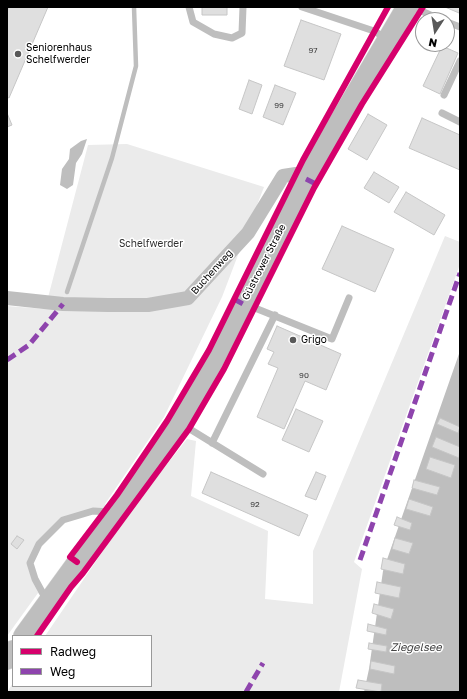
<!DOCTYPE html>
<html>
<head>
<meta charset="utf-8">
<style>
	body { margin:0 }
	#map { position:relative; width:467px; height:699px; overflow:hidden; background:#fff; font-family:"Golos Text",sans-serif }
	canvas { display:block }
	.frame { position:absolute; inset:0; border:8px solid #000; pointer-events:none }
	.legend { position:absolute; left:12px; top:635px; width:140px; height:52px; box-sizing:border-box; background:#fff; border:1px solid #999; margin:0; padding:5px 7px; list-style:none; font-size:12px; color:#000 }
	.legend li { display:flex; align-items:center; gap:8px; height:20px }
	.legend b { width:20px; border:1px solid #999 }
	.north { position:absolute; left:415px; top:12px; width:40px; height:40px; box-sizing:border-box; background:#fff; border:1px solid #999; border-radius:50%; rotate:192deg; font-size:11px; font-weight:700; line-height:16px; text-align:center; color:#000 }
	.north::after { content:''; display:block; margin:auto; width:14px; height:18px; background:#595959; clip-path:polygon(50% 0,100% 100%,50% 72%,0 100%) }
</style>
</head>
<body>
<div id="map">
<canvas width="467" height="699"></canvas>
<div class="frame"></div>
<ul class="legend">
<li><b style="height:5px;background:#d6006c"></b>Radweg</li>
<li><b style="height:5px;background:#8e44ad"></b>Weg</li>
</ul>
<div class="north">N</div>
</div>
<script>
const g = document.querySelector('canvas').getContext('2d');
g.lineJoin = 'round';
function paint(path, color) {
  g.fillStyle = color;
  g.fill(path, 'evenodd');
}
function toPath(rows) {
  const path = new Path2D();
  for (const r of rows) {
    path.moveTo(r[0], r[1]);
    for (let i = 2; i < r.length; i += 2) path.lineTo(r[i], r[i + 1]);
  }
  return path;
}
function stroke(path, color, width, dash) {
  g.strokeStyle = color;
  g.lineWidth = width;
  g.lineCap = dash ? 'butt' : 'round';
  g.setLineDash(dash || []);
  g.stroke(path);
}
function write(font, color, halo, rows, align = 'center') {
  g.font = font + ' "Golos Text",sans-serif';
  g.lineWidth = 3;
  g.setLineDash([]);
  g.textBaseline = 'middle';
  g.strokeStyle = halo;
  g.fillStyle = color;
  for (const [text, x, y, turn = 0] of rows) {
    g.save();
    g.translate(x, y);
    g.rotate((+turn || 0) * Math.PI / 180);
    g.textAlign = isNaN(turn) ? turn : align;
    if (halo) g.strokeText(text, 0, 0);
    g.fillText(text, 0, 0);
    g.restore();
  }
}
paint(toPath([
	[127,144,264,187,222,297,164,417,105,504,113,512,93,511,63,520,39,544,30,563,48,603,38,593,7,636,7,306,45,309,88,145],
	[445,236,460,242,460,264,354,562,362,569,339,692,7,692,13,683,13,686,151,686,151,636,45,636,133,507,187,439,196,441,191,496,268,531,265,599,313,604,313,551]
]), '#ebebeb');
paint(toPath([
	[87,139,82,154,76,163,73,185,67,189,60,185,62,169,69,159,70,149,81,141],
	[460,351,460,692,364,692,369,669,383,571]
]), '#bebebe');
stroke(toPath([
	[67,292,112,158,136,66,134,7]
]), '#bebebe', 4.5);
const building = toPath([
	[9,7,48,7,9,98,7,97,7,11,9,7],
	[202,7,227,7,227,15,202,15,202,7],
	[445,7,460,7,460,10,459,13,445,7],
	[301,20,341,34,324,80,284,66,301,20],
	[442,46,458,53,440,94,423,86,442,46],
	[249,80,262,85,252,114,239,109,249,80],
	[275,85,296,93,283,125,263,117,275,85],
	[7,113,12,125,7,127,7,113],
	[368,114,387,125,367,160,348,149,368,114],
	[422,118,460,135,460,170,409,148,422,118],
	[374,172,399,187,389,203,364,188,374,172],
	[406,192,445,215,434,235,394,212,406,192],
	[342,226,394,249,375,292,322,269,342,226],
	[277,326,341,354,326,390,305,381,284,429,257,417,278,368,268,364,274,352,267,349,277,326],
	[296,409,323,421,309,452,282,440,296,409],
	[440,418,460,427,458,433,437,424,440,418],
	[436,437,460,447,459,458,432,447,436,437],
	[430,457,455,465,451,478,426,469,430,457],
	[211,472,308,515,299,536,202,493,211,472],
	[316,472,326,476,316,500,305,496,316,472],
	[414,480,440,487,437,495,412,488,414,480],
	[409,499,433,507,430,516,406,509,409,499],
	[397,517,412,523,410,530,394,525,397,517],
	[17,536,24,540,17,549,11,544,17,536],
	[395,538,413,543,409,554,392,549,395,538],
	[383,558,405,564,403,574,381,569,383,558],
	[377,582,401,587,399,598,375,593,377,582],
	[374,604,394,609,391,619,372,613,374,604],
	[368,624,387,629,386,635,367,631,368,624],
	[369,643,387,646,386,652,368,649,369,643],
	[371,661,395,666,394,674,370,669,371,661],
	[358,680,382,684,381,692,356,688,358,680]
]);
paint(building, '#dfdfdf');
stroke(building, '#c6c6c6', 1);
const primary = toPath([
	[24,636,179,423,238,315,306,179,407,7],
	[7,659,13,651]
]);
stroke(primary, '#dbdbdb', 22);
stroke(toPath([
	[189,7,193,22,214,34,232,38,242,33,243,7],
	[302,7,374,31,387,39],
	[413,7,441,20],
	[447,22,460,27],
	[444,95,460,61],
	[442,113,460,122],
	[245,304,332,339,349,298],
	[180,423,263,474],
	[212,443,275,315],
	[47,601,35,579,30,563,39,544,63,520,93,511,111,512]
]), '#bebebe', 7);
stroke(toPath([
	[7,298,63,304,108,305,148,305,188,298,248,233,283,176,296,174,306,179]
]), '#bebebe', 14);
stroke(primary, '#bebebe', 21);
stroke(toPath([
	[306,179,316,184],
	[234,299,243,304],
	[7,360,29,345,63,304],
	[360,560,460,273],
	[246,692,263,663]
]), '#8e44ad', 5, [10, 5]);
stroke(toPath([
	[77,562,70,557,117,495,167,421,209,350,303,160,388,7],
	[37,636,71,587,83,573,189,429,224,369,314,188,362,104,423,7]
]), '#d6006c', 6);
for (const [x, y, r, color] of [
	[18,54,4,"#595959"],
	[293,340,4,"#595959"]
]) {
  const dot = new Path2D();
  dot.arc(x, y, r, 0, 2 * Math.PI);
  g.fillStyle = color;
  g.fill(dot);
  stroke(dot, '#fff', 1.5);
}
write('8px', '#383838', null, [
	["97",313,50],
	["99",279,105],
	["90",304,375],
	["92",255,504]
]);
write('10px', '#000', '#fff', [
	["Seniorenhaus",26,48],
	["Schelfwerder",26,60],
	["Grigo",301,340]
], 'left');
write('10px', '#323232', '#fff', [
	["Schelfwerder",151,244]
]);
write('10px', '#000', '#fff', [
	["Güstrower Straße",264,262,-63],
	["Buchenweg",212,272,-48]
]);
write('italic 11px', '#434343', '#fff', [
	["Ziegelsee",416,648]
]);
</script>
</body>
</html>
